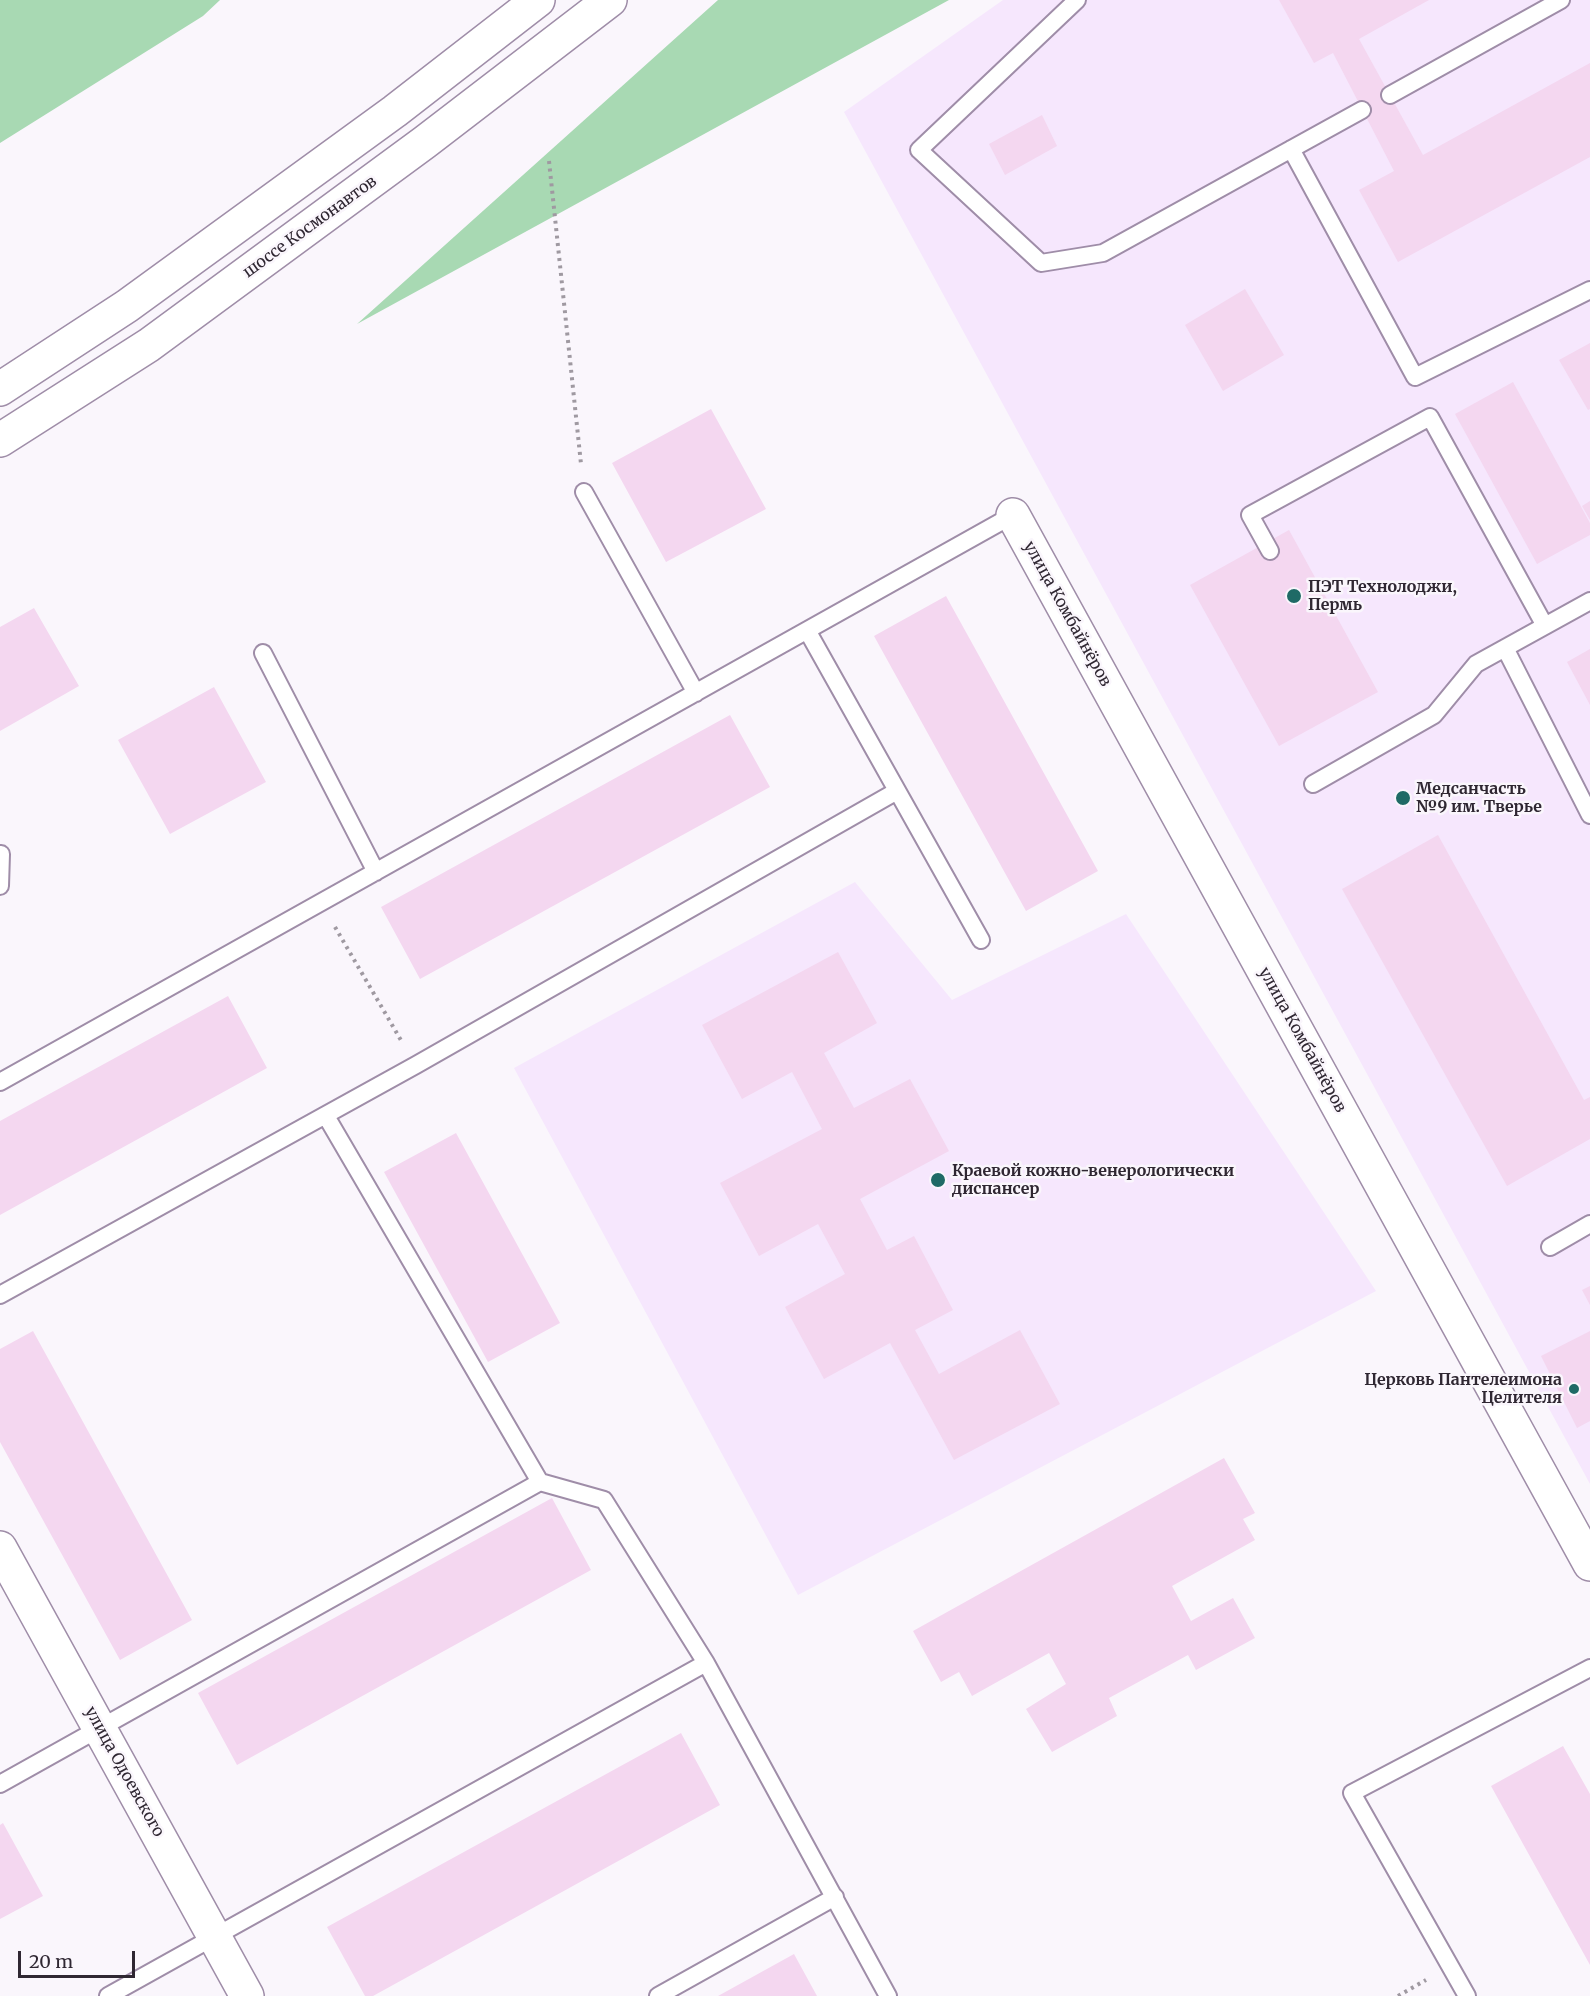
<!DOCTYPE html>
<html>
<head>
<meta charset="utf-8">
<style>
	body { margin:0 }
	#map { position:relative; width:1590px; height:1996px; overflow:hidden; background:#faf6fc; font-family:Merriweather,serif }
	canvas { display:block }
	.scale { position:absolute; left:18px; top:1951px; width:117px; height:27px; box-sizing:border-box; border:3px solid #2f2732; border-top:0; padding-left:8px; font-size:18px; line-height:21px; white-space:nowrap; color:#2f2732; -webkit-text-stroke:4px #faf6fc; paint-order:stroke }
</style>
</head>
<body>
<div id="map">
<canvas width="1590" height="1996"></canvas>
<div class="scale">20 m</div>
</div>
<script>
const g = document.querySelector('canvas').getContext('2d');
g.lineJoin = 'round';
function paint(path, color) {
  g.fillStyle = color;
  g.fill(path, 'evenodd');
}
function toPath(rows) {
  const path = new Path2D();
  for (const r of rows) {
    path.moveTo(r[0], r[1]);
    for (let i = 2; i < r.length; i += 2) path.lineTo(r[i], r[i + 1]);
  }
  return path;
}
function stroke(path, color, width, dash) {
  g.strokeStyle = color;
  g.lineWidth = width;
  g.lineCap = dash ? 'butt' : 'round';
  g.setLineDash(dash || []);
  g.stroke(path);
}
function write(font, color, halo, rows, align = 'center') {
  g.font = font + ' Merriweather,serif';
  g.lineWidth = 5;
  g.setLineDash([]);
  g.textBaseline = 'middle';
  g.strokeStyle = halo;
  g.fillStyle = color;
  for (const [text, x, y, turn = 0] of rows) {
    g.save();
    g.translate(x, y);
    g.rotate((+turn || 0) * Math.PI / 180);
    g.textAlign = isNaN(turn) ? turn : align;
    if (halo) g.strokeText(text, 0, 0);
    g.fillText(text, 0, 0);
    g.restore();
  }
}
paint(toPath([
	[1003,0,1590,0,1590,1484,844,112],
	[855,882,952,1000,1126,914,1376,1291,798,1595,514,1068]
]), '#f6e7fd');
paint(toPath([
	[0,0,220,0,203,16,0,143],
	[718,0,949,0,357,324]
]), '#a8d9b3');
paint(toPath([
	[1279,0,1429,0,1359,39,1423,155,1590,63,1590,157,1398,262,1359,190,1394,171,1333,53,1314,63],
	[1042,115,1057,146,1005,175,989,144],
	[1245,289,1284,355,1223,391,1185,325],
	[1590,343,1590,409,1588,410,1559,360],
	[1513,382,1590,523,1590,535,1537,564,1455,414],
	[711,409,766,509,666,562,612,463],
	[1590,501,1590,520,1582,506],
	[1289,530,1378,692,1279,746,1190,585],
	[946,596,1098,871,1026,911,874,636],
	[34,608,79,686,0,731,0,627],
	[1590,649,1590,705,1567,662],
	[214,687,266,782,170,834,118,740],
	[730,715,770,787,420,979,381,907],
	[1438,835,1584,1100,1590,1097,1590,1139,1507,1186,1342,889],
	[838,952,877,1023,824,1053,854,1108,910,1079,949,1151,860,1199,887,1250,914,1236,953,1310,915,1330,939,1374,1020,1330,1060,1404,954,1460,890,1343,824,1379,785,1307,845,1274,818,1224,759,1256,720,1183,822,1129,792,1072,742,1099,702,1025],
	[228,996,267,1068,0,1215,0,1121],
	[456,1133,560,1323,488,1362,384,1172],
	[1590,1286,1590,1305,1582,1290],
	[33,1331,192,1620,120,1660,0,1442,0,1349],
	[1590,1331,1590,1421,1577,1428,1541,1356],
	[1224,1458,1255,1513,1243,1519,1255,1540,1172,1586,1191,1621,1233,1598,1255,1638,1196,1670,1188,1655,1109,1698,1117,1716,1052,1752,1026,1709,1066,1684,1049,1653,972,1696,959,1672,941,1682,913,1631],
	[552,1498,591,1570,237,1765,198,1693],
	[681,1733,720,1805,373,1996,365,1996,327,1927],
	[1563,1746,1590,1794,1590,1965,1491,1786],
	[3,1823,43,1896,0,1919,0,1825],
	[794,1954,817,1996,718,1996]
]), '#f4d7f0');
const lane = toPath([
	[1077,0,919,150,1041,263,1103,253,1362,110],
	[1390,95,1561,0],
	[1291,149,1415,377,1590,290],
	[584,492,696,693],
	[1270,551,1250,515,1430,417,1545,626],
	[808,632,981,940],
	[1505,648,1590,815],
	[263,653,376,872],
	[1313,784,1434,715,1476,664,1590,601],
	[0,886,1,854],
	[0,1082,1013,515],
	[326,1116,540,1482,604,1500,706,1663,888,1996],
	[1550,1247,1590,1224],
	[0,1295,416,1065,897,791],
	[0,1784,540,1482],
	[108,1996,706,1663],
	[658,1996,835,1897],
	[1467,1996,1352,1793,1590,1668]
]);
const street = toPath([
	[1013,515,1590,1564],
	[0,1548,247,1996]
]);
const primary = toPath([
	[0,389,127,306,395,111,538,0],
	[0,440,149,345,425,142,610,0]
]);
stroke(lane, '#9f8da8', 20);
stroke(street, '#9f8da8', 36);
stroke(primary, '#9f8da8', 36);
stroke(toPath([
	[549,161,581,464],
	[335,927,402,1042],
	[1398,1996,1426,1980]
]), '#9f99a1', 4, [3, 4.5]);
stroke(lane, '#fff', 16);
stroke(street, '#fff', 33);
stroke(primary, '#fff', 33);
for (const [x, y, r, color] of [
	[1294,596,8,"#1f6a66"],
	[1403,798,8,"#1f6a66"],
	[938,1180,8,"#1f6a66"],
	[1574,1389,6,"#1f6a66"]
]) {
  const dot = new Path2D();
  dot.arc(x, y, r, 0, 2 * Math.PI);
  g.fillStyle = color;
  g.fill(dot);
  stroke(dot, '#faf6fc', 2);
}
write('16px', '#2f2732', '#faf6fc', [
	["шоссе Космонавтов",310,227,-36],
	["улица Комбайнёров",1067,614,61],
	["улица Комбайнёров",1302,1040,61],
	["улица Одоевского",124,1772,61]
]);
write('bold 16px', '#2f2732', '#faf6fc', [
	["ПЭТ Технолоджи,",1308,587],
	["Пермь",1308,605],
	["Медсанчасть",1416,789],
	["№9 им. Тверье",1416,807],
	["Краевой кожно-венерологически",952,1171],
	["диспансер",952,1189],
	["Церковь Пантелеимона",1562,1380,"right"],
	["Целителя",1562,1398,"right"]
], 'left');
</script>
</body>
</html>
